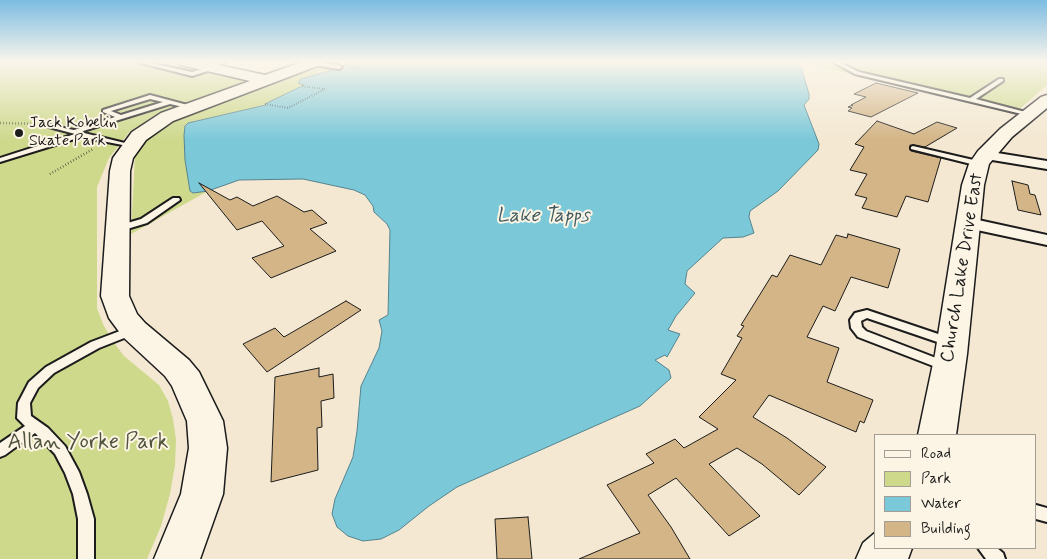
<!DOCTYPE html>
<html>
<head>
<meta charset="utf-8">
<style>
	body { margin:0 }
	#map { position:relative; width:1047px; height:559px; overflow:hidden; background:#f4e8d2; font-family:Mynerve,sans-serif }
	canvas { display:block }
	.legend { position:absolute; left:874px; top:434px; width:162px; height:115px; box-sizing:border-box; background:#fcf5e5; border:1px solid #a29e95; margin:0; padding:6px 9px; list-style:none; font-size:15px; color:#1c1c1c }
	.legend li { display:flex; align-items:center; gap:10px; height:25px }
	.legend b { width:25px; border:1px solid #a29e95 }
</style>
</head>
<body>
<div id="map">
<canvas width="1047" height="559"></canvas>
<ul class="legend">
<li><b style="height:6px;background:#fcf5e5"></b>Road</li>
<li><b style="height:14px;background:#ced98c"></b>Park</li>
<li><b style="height:14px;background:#7bc8d9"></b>Water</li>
<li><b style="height:14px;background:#d3b587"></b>Building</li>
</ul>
</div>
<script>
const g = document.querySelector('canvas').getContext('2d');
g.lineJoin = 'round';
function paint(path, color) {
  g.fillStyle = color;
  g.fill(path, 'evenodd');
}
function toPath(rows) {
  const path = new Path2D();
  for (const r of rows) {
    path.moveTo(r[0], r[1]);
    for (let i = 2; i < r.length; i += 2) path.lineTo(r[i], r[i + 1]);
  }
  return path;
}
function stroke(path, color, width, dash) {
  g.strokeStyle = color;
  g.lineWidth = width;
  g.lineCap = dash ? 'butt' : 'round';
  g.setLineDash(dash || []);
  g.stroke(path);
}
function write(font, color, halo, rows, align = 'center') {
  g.font = font + ' Mynerve,sans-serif';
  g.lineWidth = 4;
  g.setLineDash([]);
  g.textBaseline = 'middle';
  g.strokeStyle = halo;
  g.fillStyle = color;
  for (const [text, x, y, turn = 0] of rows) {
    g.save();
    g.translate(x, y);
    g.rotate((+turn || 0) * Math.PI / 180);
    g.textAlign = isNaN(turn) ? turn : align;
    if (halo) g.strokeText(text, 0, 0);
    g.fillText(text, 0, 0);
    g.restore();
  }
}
paint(toPath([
	[0,62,175,62,254,80,157,115,130,131,109,158,97,187,97,308,103,324,112,340,124,356,159,385,168,401,173,419,176,440,175,465,170,494,161,526,147,559,0,559],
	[321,62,347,65,306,77,305,84,268,105,195,121,187,125,184,135,185,160,190,191,193,193,208,191,131,234,135,156,151,135,169,122],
	[800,62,1047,62,1047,85,1014,114]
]), '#ced98c');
const water = toPath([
	[346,62,799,62,797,66,801,67,809,94,809,99,804,105,819,144,818,150,778,191,750,211,749,217,754,233,743,237,723,238,687,271,685,284,695,293,676,316,668,330,680,334,667,357,665,355,655,360,669,370,671,378,640,406,457,487,429,506,399,530,381,539,363,541,348,536,337,527,332,514,335,499,353,457,357,431,361,386,379,348,382,331,379,320,388,315,390,230,387,224,374,212,373,206,365,195,354,190,303,179,239,180,208,191,193,193,190,191,185,160,184,135,185,126,188,123,266,105,265,104,304,85,298,83,301,79,340,68,346,65,344,64,346,62]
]);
paint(water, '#7bc8d9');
stroke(water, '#55838d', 1);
const building = toPath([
	[876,83,918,93,871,117,848,111,852,108,848,107,853,105,851,105,866,97,854,94,876,83],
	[877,121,914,134,937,122,957,128,925,147,910,145,911,151,941,158,928,202,906,196,897,217,862,208,867,198,855,195,867,174,850,170,864,147,855,144,877,121],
	[1012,181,1028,185,1030,194,1035,195,1041,215,1018,210,1012,181],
	[199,183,230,200,237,197,253,206,277,196,304,212,312,210,327,223,310,229,336,251,271,278,252,258,284,246,262,221,237,230,199,183],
	[848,234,900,249,888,288,851,277,835,311,823,306,807,337,839,348,827,382,873,400,864,423,860,421,856,432,769,395,753,417,787,438,826,467,799,495,762,464,737,448,709,464,760,516,729,536,676,478,648,495,671,527,690,559,579,559,640,533,607,485,654,463,646,454,675,439,684,448,718,429,699,417,736,380,721,374,742,338,737,336,744,326,741,325,772,275,777,277,790,255,821,265,836,235,847,238,848,234],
	[346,301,361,310,267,372,243,344,275,328,284,337,346,301],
	[319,368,319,377,333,374,334,398,321,401,322,427,317,428,318,470,271,482,275,377,319,368],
	[528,517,532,559,497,559,495,519,528,517]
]);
paint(building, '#d3b587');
stroke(building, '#1c1c1c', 1);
const lane = toPath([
	[137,62,146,62,192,72,206,68,206,66,218,62,225,62,214,67,214,69,192,76,137,62],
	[312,62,339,65,342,67,339,69,314,65,312,62],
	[833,62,839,62,859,72,970,98,999,79,1003,79,1003,81,976,99,1033,114,1030,116,855,74,833,62],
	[150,95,195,107,192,109,170,104,80,132,133,145,133,147,81,137,0,162,0,158,75,134,49,127,49,125,74,130,115,117,103,112,103,110,150,95],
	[150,99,163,102,121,115,111,111,150,99],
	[913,146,982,162,983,164,979,166,911,149,911,147,913,146],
	[173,198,179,198,180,200,147,223,117,232,113,229,114,227,141,219,173,198],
	[867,310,953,339,955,342,953,345,949,346,867,318,861,321,862,327,866,331,949,363,951,366,949,369,945,370,941,369,858,337,851,328,850,320,855,313,867,310],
	[133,326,137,327,139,330,137,333,99,348,54,373,38,388,30,403,31,416,48,428,65,446,79,472,87,494,94,519,94,559,78,559,78,519,73,494,65,473,55,454,35,433,5,455,0,457,0,443,25,426,17,418,18,403,29,382,46,367,91,342,133,326],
	[1036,505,1047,508,1047,522,1036,519,1036,505],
	[978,548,997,548,1003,553,1005,559,986,559,978,548]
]);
const street = toPath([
	[985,151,1047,161,1047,169,980,158,978,155,980,152,985,151],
	[969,218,1047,235,1047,245,963,227,960,223,963,219,969,218]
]);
const secondary = toPath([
	[179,62,205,62,265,75,302,62,322,62,320,65,173,121,146,140,133,158,130,171,129,296,137,314,145,323,189,360,199,372,223,421,227,448,223,494,200,559,154,559,181,494,189,448,187,421,172,386,165,376,123,337,109,318,101,296,110,171,113,158,132,132,161,113,250,81,181,65,179,62],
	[1047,95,1047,108,1012,137,989,164,984,185,967,354,956,435,918,435,935,354,962,185,969,164,978,151,1000,129,1041,97,1047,95],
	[876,532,876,548,912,548,908,559,856,559,863,543,876,532]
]);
stroke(lane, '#1c1c1c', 4);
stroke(street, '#1c1c1c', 4);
stroke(secondary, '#1c1c1c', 3);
stroke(toPath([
	[350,67,358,68],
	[265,104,288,108,325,89,301,86]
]), '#1c1c1c', 2, [0.5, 2]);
stroke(toPath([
	[0,123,40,124],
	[50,174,93,149]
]), '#1c1c1c', 2.5, [0.5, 2.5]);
paint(lane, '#fcf5e5');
paint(street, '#fcf5e5');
paint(secondary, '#fcf5e5');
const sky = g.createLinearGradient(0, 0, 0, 140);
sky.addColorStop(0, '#7cbce2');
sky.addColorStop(0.44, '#faf5eb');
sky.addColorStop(1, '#faf5eb00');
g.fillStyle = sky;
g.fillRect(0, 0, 1047, 140);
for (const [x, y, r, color] of [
	[19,133,5,"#1c1c1c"]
]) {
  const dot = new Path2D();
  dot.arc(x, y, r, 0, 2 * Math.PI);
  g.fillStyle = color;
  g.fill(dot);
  stroke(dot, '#fcf5e5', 2);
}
write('16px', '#1c1c1c', '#fcf5e5', [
	["Jack Kobelin",29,124],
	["Skate Park",29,142]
], 'left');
write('19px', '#1c1c1c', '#fcf5e5', [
	["Church Lake Drive East",963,268,-81]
]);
write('italic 20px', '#3d585e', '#fcf5e5', [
	["Lake Tapps",543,217]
]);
write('22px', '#51553e', '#fcf5e5', [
	["Allan Yorke Park",88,443]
]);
</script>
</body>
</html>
